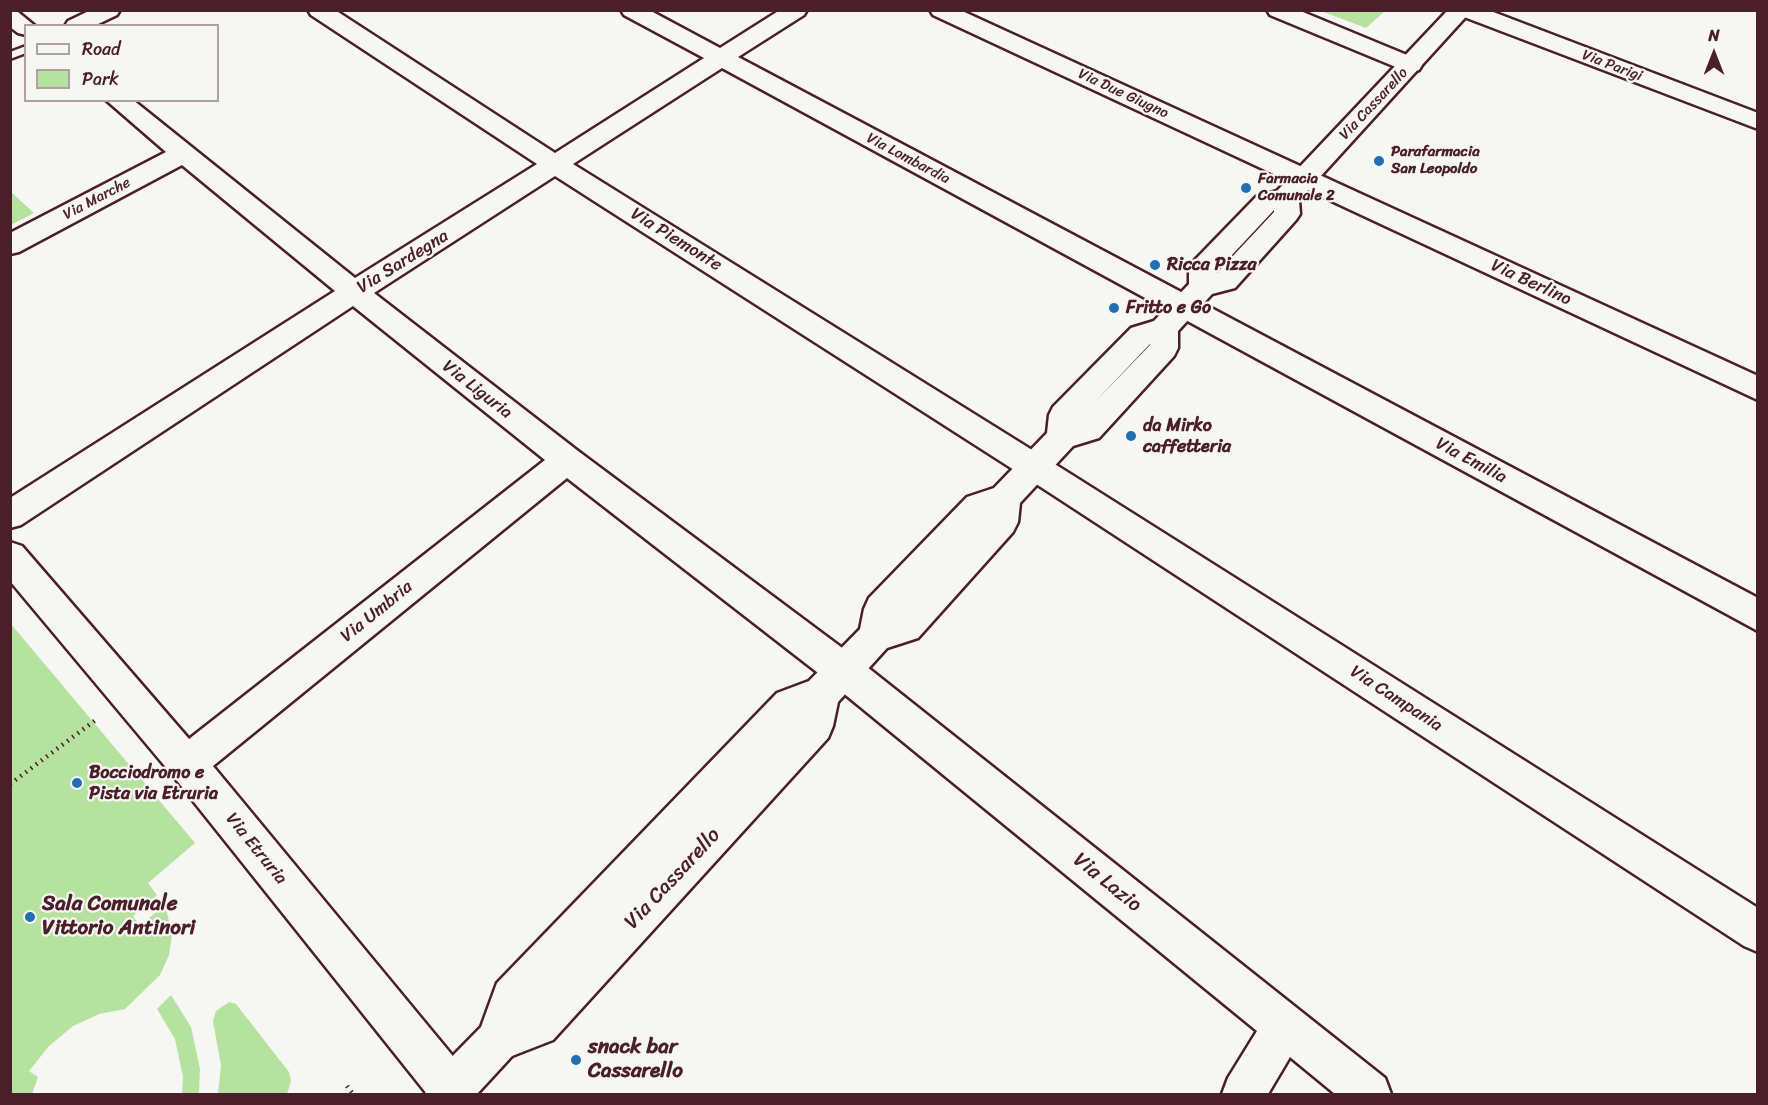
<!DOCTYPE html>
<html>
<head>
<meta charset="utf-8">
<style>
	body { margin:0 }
	#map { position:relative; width:1768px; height:1105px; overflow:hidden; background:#f6f6f2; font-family:Sriracha,sans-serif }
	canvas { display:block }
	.frame { position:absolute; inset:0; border:12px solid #4a1f2b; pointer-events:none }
	.legend { position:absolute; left:24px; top:24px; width:195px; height:78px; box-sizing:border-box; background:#f6f6f2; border:2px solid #b1a0a2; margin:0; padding:8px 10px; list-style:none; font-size:18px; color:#4a1f2b }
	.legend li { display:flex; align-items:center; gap:12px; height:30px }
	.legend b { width:30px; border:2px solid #b1a0a2 }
	.north { position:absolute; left:1684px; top:24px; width:60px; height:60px; -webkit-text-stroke:4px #f6f6f2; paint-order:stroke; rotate:0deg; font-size:16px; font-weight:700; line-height:24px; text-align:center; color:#4a1f2b }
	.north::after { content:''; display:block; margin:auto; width:21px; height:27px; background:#4a1f2b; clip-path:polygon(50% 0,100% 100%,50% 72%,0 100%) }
</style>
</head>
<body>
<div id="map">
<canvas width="1768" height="1105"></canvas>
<div class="frame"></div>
<ul class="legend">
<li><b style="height:8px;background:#f6f6f2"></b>Road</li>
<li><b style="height:16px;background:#b6e2a0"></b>Park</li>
</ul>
<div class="north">N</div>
</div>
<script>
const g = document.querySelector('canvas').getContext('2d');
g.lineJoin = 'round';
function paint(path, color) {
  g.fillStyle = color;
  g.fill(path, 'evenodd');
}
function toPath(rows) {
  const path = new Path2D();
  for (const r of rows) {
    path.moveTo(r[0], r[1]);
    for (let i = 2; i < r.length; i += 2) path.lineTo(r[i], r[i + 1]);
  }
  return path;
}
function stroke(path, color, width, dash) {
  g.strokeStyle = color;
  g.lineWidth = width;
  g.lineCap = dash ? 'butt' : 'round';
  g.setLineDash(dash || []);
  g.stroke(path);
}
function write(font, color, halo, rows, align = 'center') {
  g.font = font + ' Sriracha,sans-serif';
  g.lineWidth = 4.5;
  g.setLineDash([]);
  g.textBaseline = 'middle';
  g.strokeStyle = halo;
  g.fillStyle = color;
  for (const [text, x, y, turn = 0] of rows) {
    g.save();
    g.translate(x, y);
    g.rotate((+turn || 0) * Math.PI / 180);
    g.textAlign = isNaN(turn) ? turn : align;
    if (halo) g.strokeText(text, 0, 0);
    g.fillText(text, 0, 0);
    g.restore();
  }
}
paint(toPath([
	[1321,11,1385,10,1385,11,1366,28],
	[11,192,34,213,11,225],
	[11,624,195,843,148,883,157,895,133,916,140,926,165,904,172,935,169,955,160,975,125,1009,99,1014,73,1026,49,1046,29,1071,38,1077,32,1094,10,1094],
	[171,995,191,1027,200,1069,199,1094,182,1094,183,1077,175,1039,157,1009],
	[229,1002,236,1004,289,1072,291,1081,287,1094,218,1094,221,1065,213,1021,216,1011]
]), '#b6e2a0');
const lane = toPath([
	[26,46,26,53,10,59,10,52,26,46]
]);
const street = toPath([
	[91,10,120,10,117,15,94,26,65,26,68,21,91,10],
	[308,10,335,10,555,153,704,58,624,15,621,10,649,10,720,48,780,10,807,10,804,15,738,57,1758,598,1758,631,722,68,573,164,1069,473,1758,908,1758,952,1744,946,1047,491,555,176,374,293,578,451,857,659,1385,1078,1391,1094,1335,1094,1290,1057,1268,1094,1222,1094,1228,1078,1257,1031,831,683,567,478,213,766,471,1078,477,1094,427,1094,174,777,10,581,10,542,22,546,189,739,545,460,353,306,21,525,10,528,10,498,335,291,182,165,19,252,10,254,10,233,166,152,106,100,133,100,355,278,537,164,311,15,308,10],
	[930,10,960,10,1758,376,1758,400,933,15,930,10],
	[1267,10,1298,10,1419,60,1422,65,1419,70,1411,72,1403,70,1270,15,1267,10],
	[1456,10,1488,10,1758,113,1758,129,1459,15,1456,10],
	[10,11,18,12,35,26,26,26,26,35,18,33,10,27,10,11]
]);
const secondary = toPath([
	[1448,10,1472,10,1299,200,1300,214,1296,220,1235,288,1212,294,1178,331,1178,348,1174,356,1099,438,1073,446,1020,503,1018,522,1013,532,918,638,887,648,838,702,833,726,828,738,553,1040,512,1056,477,1094,425,1094,431,1078,481,1027,497,983,777,693,809,681,860,629,864,609,869,598,967,497,994,488,1047,433,1049,415,1053,407,1131,328,1154,321,1189,284,1189,269,1193,262,1256,197,1277,191,1448,10],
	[1274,210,1274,212,1217,273,1217,271,1274,210],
	[1150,344,1150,345,1091,406,1150,344]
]);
stroke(lane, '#4a1f2b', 5);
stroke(street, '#4a1f2b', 5);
stroke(secondary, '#4a1f2b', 5);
stroke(toPath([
	[10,784,97,719],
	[347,1086,353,1094]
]), '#4a1f2b', 4.5, [1.5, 5]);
paint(lane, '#f6f6f2');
paint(street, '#f6f6f2');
paint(secondary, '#f6f6f2');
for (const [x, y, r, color] of [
	[1379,161,6,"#1f6fb2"],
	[1246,188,6,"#1f6fb2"],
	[1155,265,6,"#1f6fb2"],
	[1114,308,6,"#1f6fb2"],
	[1131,436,6,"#1f6fb2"],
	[77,783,6,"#1f6fb2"],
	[30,917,6,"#1f6fb2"],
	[576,1060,6,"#1f6fb2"]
]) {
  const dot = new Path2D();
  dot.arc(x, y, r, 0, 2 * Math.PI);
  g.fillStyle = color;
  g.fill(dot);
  stroke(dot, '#f6f6f2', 2);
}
write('15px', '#4a1f2b', '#f6f6f2', [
	["Via Parigi",1612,66,21],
	["Via Due Giugno",1123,94,25],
	["Via Cassarello",1374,104,-47],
	["Via Lombardia",908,159,28],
	["Via Marche",97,199,-28]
]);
write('bold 15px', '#4a1f2b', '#f6f6f2', [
	["Parafarmacia",1391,152],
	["San Leopoldo",1391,169],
	["Farmacia",1258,179],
	["Comunale 2",1258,196]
], 'left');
write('18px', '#4a1f2b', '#f6f6f2', [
	["Via Piemonte",676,240,32],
	["Via Sardegna",403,262,-32],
	["Via Berlino",1531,283,25],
	["Via Liguria",477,390,38],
	["Via Emilia",1471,461,28],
	["Via Umbria",377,612,-39],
	["Via Campania",1396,699,33],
	["Via Etruria",256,849,51]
]);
write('bold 18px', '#4a1f2b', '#f6f6f2', [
	["Ricca Pizza",1167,265],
	["Fritto e Go",1126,308],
	["da Mirko",1143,426],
	["caffetteria",1143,447],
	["Bocciodromo e",89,773],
	["Pista via Etruria",89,794]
], 'left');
write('21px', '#4a1f2b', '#f6f6f2', [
	["Via Cassarello",673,879,-47],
	["Via Lazio",1107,883,39]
]);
write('bold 21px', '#4a1f2b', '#f6f6f2', [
	["Sala Comunale",42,905],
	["Vittorio Antinori",42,929],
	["snack bar",588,1048],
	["Cassarello",588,1072]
], 'left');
</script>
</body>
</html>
